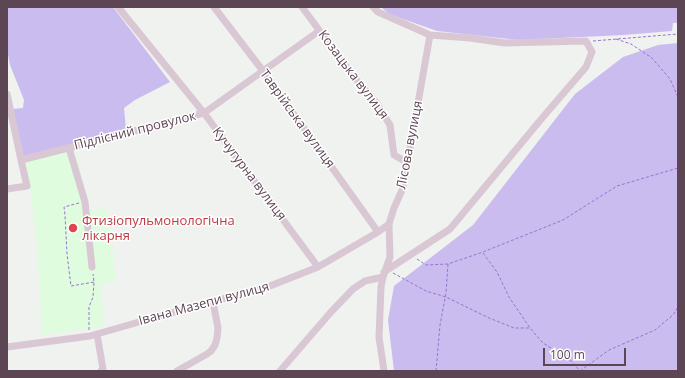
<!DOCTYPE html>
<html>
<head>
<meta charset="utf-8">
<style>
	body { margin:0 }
	#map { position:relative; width:685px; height:378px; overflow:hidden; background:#eff2ef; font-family:"Open Sans",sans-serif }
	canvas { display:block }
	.frame { position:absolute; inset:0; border:8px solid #5d4654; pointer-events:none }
	.scale { position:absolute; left:543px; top:348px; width:83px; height:18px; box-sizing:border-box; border:2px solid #5d4654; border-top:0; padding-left:5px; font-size:12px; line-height:14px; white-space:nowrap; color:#5d4654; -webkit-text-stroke:3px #fff; paint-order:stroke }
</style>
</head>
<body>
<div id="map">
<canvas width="685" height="378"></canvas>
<div class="frame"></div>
<div class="scale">100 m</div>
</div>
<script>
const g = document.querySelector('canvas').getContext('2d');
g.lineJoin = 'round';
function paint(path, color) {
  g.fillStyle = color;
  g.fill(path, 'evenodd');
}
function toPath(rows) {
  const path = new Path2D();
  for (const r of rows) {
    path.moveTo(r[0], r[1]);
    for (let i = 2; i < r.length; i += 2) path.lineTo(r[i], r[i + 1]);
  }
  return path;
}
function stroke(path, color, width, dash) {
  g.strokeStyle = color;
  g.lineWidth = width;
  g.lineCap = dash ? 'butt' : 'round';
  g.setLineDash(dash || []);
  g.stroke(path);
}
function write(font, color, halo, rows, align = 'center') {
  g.font = font + ' "Open Sans",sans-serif';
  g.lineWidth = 3;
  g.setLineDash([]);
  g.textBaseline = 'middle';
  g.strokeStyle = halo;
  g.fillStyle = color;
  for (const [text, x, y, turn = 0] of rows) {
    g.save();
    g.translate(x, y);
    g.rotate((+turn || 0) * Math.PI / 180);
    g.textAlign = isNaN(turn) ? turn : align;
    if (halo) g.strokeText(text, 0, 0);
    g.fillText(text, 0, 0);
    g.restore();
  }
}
paint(toPath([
	[75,150,91,211,108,209,116,281,100,284,104,326,42,335,37,245,30,189,25,162]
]), '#dffcdf');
paint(toPath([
	[7,7,113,7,170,82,135,100,124,108,126,129,102,134,75,150,25,162,13,109,23,108,24,100,10,65,7,49],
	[381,7,678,7,678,23,673,23,672,31,624,35,518,40,437,31,389,14],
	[678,43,678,371,394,371,388,320,394,286,473,225,575,94,623,57,658,45]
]), '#cbbcf0');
stroke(toPath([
	[616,39,631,44,652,58,670,79,678,97],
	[593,41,678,34],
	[79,203,64,207,65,215,67,254,71,286,94,282],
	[483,253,497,272,509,297,530,328,543,343,569,359,580,371],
	[417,259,426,265,448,264,483,252,563,220,617,186,678,168],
	[393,273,426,291,446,297,489,318,514,328,530,328],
	[89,330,89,307,93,297,94,282,93,274],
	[436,371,440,325,446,293,448,264],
	[580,371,609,350,655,330,673,315,678,307]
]), '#9973cf', 1, [3, 2]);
stroke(toPath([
	[118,7,204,113,318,267],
	[214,7,263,71,378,232],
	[302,7,353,76,376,102,390,125,394,155,408,163],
	[373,7,378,12,430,35,470,38,505,43,586,41,592,52,586,67,543,117,450,229,384,272],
	[7,94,21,160],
	[69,148,85,202,92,267],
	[7,189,27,186,21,160,204,113,319,31],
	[97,334,103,369,101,371],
	[7,347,90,336,160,316,270,286,318,267,378,232,389,224],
	[177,371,207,354,211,351,215,345,217,338,218,328,213,302],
	[280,371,331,312,353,289,365,281,383,277],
	[384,371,379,337,381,287,383,277,390,257,389,224,394,208,403,188,430,35]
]), '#d9c8d3', 7);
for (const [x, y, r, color] of [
	[73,228,5,"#e0444e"]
]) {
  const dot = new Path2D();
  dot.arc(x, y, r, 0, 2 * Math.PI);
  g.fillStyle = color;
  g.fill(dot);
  stroke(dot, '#fff', 1.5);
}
write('13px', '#5d4654', '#fff', [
	["Козацька вулиця",353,75,53],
	["Таврійська вулиця",297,119,54],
	["Підлісний провулок",135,131,-14],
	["Лісова вулиця",410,145,-79],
	["Кучугурна вулиця",249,174,53],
	["Івана Мазепи вулиця",204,304,-15]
]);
write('13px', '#be3a42', '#fff', [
	["Фтизіопульмонологічна",82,221],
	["лікарня",82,236]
], 'left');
</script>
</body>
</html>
